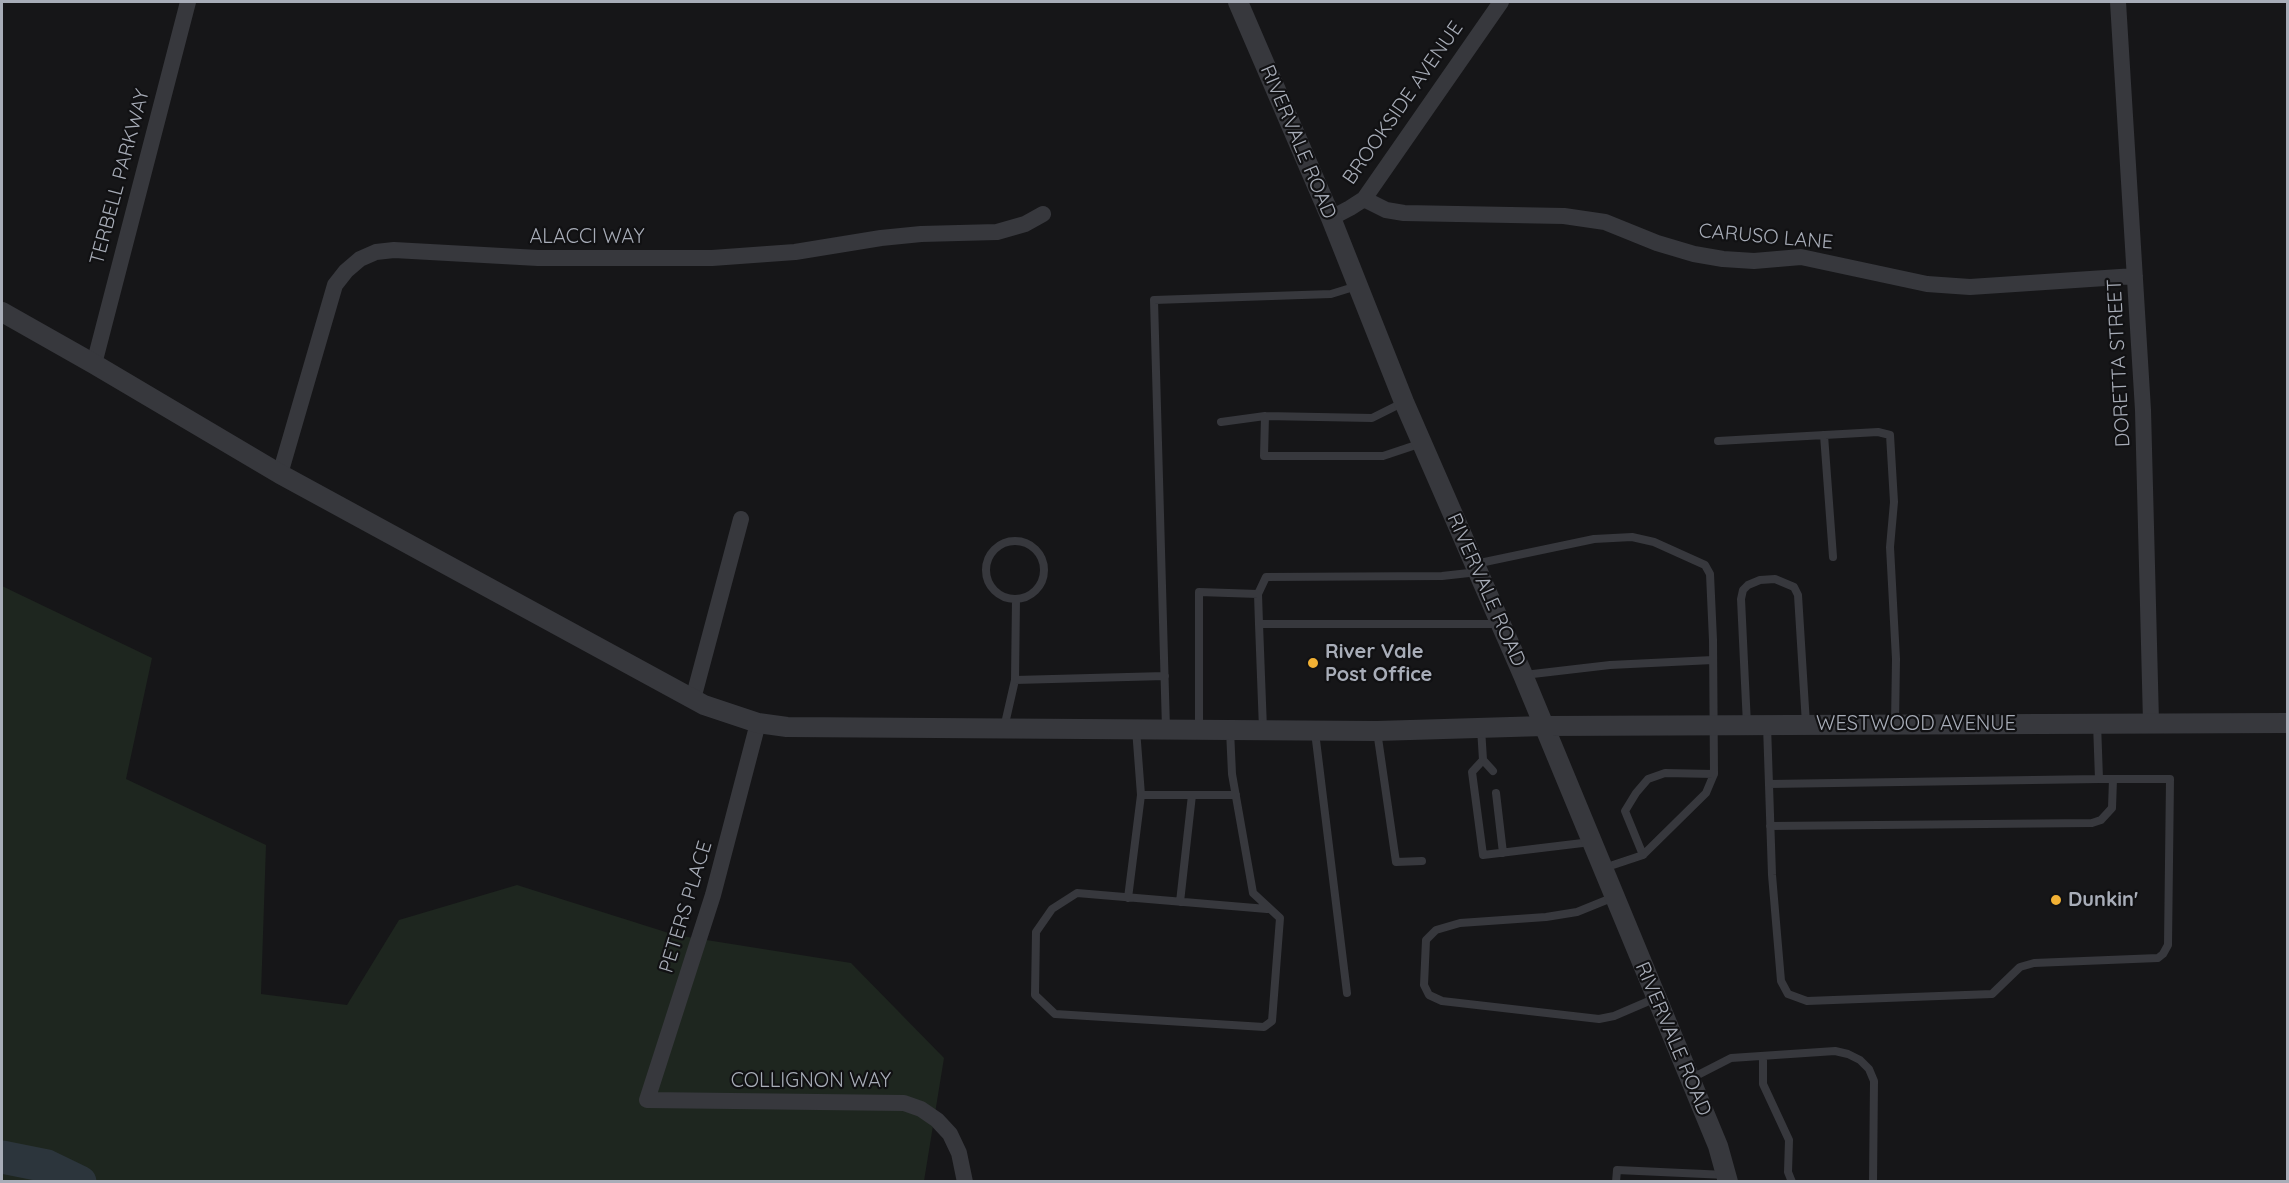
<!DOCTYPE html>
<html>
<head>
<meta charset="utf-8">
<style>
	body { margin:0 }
	#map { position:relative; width:2289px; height:1183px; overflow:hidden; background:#161618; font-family:Quicksand,sans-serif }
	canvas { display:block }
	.frame { position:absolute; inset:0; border:3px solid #a8adb8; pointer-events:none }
</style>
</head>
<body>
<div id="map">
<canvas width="2289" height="1183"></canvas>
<div class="frame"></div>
</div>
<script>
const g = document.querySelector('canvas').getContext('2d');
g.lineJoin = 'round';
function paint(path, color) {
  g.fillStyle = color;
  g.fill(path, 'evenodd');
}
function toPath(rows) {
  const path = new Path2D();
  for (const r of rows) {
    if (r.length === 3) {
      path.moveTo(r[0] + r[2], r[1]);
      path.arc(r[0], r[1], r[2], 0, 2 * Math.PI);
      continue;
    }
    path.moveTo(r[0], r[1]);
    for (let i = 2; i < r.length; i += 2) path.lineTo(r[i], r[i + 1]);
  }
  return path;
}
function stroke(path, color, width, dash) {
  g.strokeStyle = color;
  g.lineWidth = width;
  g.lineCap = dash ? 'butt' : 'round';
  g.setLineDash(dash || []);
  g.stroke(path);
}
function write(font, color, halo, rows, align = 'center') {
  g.font = font + ' Quicksand,sans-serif';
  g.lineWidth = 4.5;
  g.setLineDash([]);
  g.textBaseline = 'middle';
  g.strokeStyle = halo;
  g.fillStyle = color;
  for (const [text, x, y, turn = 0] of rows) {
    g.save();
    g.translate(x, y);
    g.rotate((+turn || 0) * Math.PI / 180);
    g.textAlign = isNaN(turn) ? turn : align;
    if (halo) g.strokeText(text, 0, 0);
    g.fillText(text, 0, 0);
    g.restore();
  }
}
paint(toPath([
	[2,586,152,658,126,779,266,845,261,994,347,1005,399,920,517,885,675,935,851,963,944,1058,924,1181,2,1181]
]), '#1e261f');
stroke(toPath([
	[2,1157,47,1166,80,1182]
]), '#2c353c', 33);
stroke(toPath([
	[1404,402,1372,418,1265,416,1264,456,1383,456,1422,443],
	[1221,422,1265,416],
	[1824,435,1833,557],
	[1718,441,1878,432,1890,435,1894,502,1890,547,1896,659,1895,724],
	[1015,570,29],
	[1475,564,1594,539,1632,537,1654,542,1705,565,1710,574,1713,640,1714,774,1706,793,1643,855,1604,868],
	[1258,594,1266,577,1442,576,1478,572],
	[1259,624,1263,729],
	[1524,675,1610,665,1713,660],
	[1015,680,1165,676],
	[1747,725,1741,599,1743,590,1748,585,1760,580,1775,579,1794,587,1798,595,1806,724],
	[1767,725,1772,875,1781,981,1788,994,1807,1001,1992,994,2020,967,2034,963,2158,958,2163,954,2168,945,2170,779,2099,779,2097,723],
	[1004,728,1015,680,1016,599],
	[1481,728,1483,760,1472,772,1483,855,1591,842],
	[1166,729,1154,300,1331,294,1357,286],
	[1199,729,1199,592,1258,594,1259,624,1501,624],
	[1230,730,1232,774,1253,893,1280,918,1272,1021,1264,1027,1055,1014,1035,995,1036,932,1052,909,1077,893,1267,909],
	[1377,731,1396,862,1422,861],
	[1315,732,1347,993],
	[1483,760,1493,771],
	[1769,784,2099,779],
	[1496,793,1503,853],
	[1141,795,1236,795],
	[1770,826,2092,823,2101,820,2112,808,2113,779],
	[1643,855,1625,811,1636,793,1648,779,1665,773,1714,774],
	[1614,897,1577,912,1546,917,1460,923,1436,930,1426,940,1424,985,1429,995,1442,1001,1599,1019,1614,1016,1656,998],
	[1128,898,1141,795,1136,729],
	[1180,902,1192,795],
	[1763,1056,1763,1084,1789,1140,1788,1172,1792,1182],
	[1690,1079,1731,1058,1835,1051,1848,1054,1860,1060,1869,1069,1874,1081,1873,1182],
	[1616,1182,1617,1170,1726,1175]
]), '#37383d', 8);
stroke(toPath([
	[2118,2,2143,410,2151,722],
	[1364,199,1386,210,1404,213,1564,216,1605,222,1657,243,1694,254,1723,259,1754,261,1801,257,1927,284,1970,287,2135,276],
	[1331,218,1350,208,1364,199,1501,2],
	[94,364,188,2],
	[280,474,335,285,346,271,360,259,376,252,394,250,538,258,712,258,795,252,881,238,921,234,997,232,1025,224,1043,214],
	[693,699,741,519],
	[758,723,713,895,647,1100,904,1103,921,1109,937,1120,950,1134,959,1153,965,1182]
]), '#37383d', 16);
stroke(toPath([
	[1238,2,1331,218,1404,402,1523,675,1718,1146,1728,1182],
	[2,312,94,364,280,474,704,705,758,723,787,727,1377,731,1544,726,2288,723]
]), '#37383d', 20);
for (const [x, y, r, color] of [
	[1313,663,6,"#f2b134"],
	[2056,900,6,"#f2b134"]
]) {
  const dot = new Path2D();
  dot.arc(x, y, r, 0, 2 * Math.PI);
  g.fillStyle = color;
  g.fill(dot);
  stroke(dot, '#111113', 2);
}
write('20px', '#a8adb8', '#111113', [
	["BROOKSIDE AVENUE",1403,103,-55],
	["RIVERVALE ROAD",1298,142,67],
	["TERBELL PARKWAY",120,177,-75],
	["ALACCI WAY",587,237],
	["CARUSO LANE",1766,237,5],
	["DORETTA STREET",2119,363,-93],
	["RIVERVALE ROAD",1486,590,66],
	["WESTWOOD AVENUE",1916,724],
	["PETERS PLACE",686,907,-73],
	["RIVERVALE ROAD",1673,1039,67],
	["COLLIGNON WAY",811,1081]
]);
write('bold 20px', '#a8adb8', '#111113', [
	["River Vale",1325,652],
	["Post Office",1325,675],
	["Dunkin'",2068,900]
], 'left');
</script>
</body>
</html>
